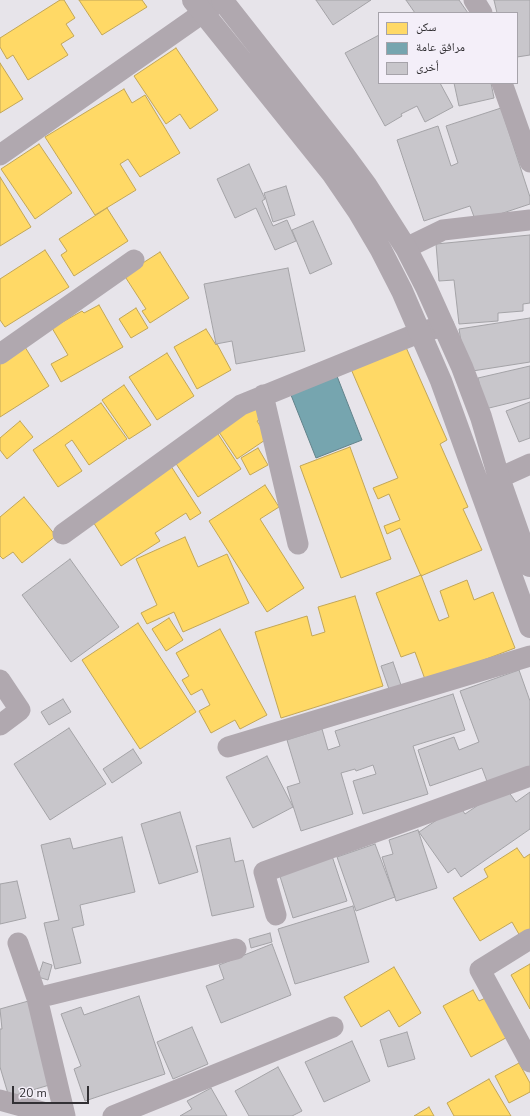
<!DOCTYPE html>
<html>
<head>
<meta charset="utf-8">
<style>
	body { margin:0 }
	#map { position:relative; width:530px; height:1116px; overflow:hidden; background:#e7e4ea; font-family:"Nunito Sans","Noto Naskh Arabic",sans-serif }
	canvas { display:block }
	.legend { position:absolute; left:378px; top:12px; width:140px; height:72px; box-sizing:border-box; background:#f4eff9; border:1px solid #a6a3aa; margin:0; padding:5px 7px; list-style:none; font-size:12px; color:#323034 }
	.legend li { display:flex; align-items:center; gap:8px; height:20px }
	.legend b { width:20px; border:1px solid #a6a3aa }
	.scale { position:absolute; left:12px; top:1086px; width:77px; height:18px; box-sizing:border-box; border:2px solid #323034; border-top:0; padding-left:5px; font-size:12px; line-height:14px; white-space:nowrap; color:#323034; -webkit-text-stroke:3px #f4eff9; paint-order:stroke }
</style>
</head>
<body>
<div id="map">
<canvas width="530" height="1116"></canvas>
<ul class="legend">
<li><b style="height:11px;background:#ffd966"></b>سكن</li>
<li><b style="height:11px;background:#76a5af"></b>مرافق عامة</li>
<li><b style="height:11px;background:#c8c6cb"></b>أخرى</li>
</ul>
<div class="scale">20 m</div>
</div>
<script>
const g = document.querySelector('canvas').getContext('2d');
g.lineJoin = 'round';
function paint(path, color) {
  g.fillStyle = color;
  g.fill(path, 'evenodd');
}
function toPath(rows) {
  const path = new Path2D();
  for (const r of rows) {
    path.moveTo(r[0], r[1]);
    for (let i = 2; i < r.length; i += 2) path.lineTo(r[i], r[i + 1]);
  }
  return path;
}
function stroke(path, color, width, dash) {
  g.strokeStyle = color;
  g.lineWidth = width;
  g.lineCap = dash ? 'butt' : 'round';
  g.setLineDash(dash || []);
  g.stroke(path);
}
const homes = toPath([
	[60,0,64,0,75,18,66,24,74,36,61,44,68,55,28,80,13,55,7,59,0,47,0,38,60,0],
	[79,0,142,0,147,7,102,35,79,0],
	[176,48,218,110,190,129,180,114,166,124,134,76,176,48],
	[0,63,23,99,0,113,0,63],
	[124,89,132,103,145,95,180,153,140,177,128,159,120,164,136,190,95,215,45,137,124,89],
	[39,144,72,193,35,219,1,169,39,144],
	[0,177,31,227,0,246,0,177],
	[107,208,128,241,74,276,61,255,67,251,59,239,107,208],
	[45,250,69,287,5,327,0,320,0,279,45,250],
	[160,252,189,298,150,323,142,311,146,309,124,275,160,252],
	[99,305,123,347,61,382,51,364,68,355,52,328,82,311,84,313,99,305],
	[136,308,148,328,131,338,119,319,136,308],
	[206,329,216,345,217,344,231,370,197,389,174,347,206,329],
	[405,345,447,440,440,444,468,507,463,509,482,550,421,576,400,528,387,534,384,526,400,520,389,494,378,499,373,488,398,478,351,369,405,345],
	[25,347,49,386,0,417,0,363,25,347],
	[167,353,194,396,157,420,129,377,167,353],
	[124,385,151,425,129,439,102,400,124,385],
	[256,399,267,415,257,421,268,438,237,459,215,426,256,399],
	[101,403,127,439,89,465,72,440,65,445,82,471,58,487,33,450,101,403],
	[20,421,33,437,7,459,0,450,0,438,20,421],
	[214,428,241,469,198,497,171,456,214,428],
	[350,447,391,559,341,578,300,466,350,447],
	[258,448,268,465,250,475,241,458,258,448],
	[169,463,201,513,190,520,186,513,155,533,160,541,121,566,90,517,169,463],
	[265,485,279,507,260,519,304,588,267,612,209,521,265,485],
	[24,497,56,536,22,563,13,552,3,559,0,556,0,517,24,497],
	[185,537,198,567,227,554,249,603,183,632,174,612,147,624,141,613,157,605,136,559,185,537],
	[421,575,439,621,449,617,440,591,467,580,474,600,493,592,515,648,426,682,415,652,401,657,376,593,421,575],
	[355,596,383,686,281,718,255,632,307,616,312,636,325,632,318,607,355,596],
	[169,618,183,640,166,651,152,629,169,618],
	[138,623,196,712,140,749,82,660,138,623],
	[220,629,267,715,240,729,235,720,211,733,199,711,210,705,202,689,191,695,182,680,189,676,176,653,220,629],
	[517,848,524,858,530,854,530,930,520,936,512,922,480,941,453,898,488,877,484,869,517,848],
	[530,964,530,1009,511,975,530,964],
	[394,967,421,1013,399,1027,389,1010,361,1027,344,997,394,967],
	[473,990,479,1001,492,995,513,1034,471,1057,443,1006,473,990],
	[519,1063,530,1083,530,1092,509,1103,495,1076,519,1063],
	[489,1079,511,1116,454,1116,447,1103,489,1079],
	[429,1107,434,1116,414,1116,429,1107]
]);
paint(homes, '#ffd966');
stroke(homes, '#c2a657', 1);
const public = toPath([
	[335,371,362,440,316,458,289,390,335,371]
]);
paint(public, '#76a5af');
stroke(public, '#62828a', 1);
const building = toPath([
	[316,0,371,0,333,25,316,0],
	[406,0,459,0,468,13,415,13,406,0],
	[494,0,530,0,530,55,517,57,517,13,497,13,494,0],
	[379,35,379,83,440,83,453,107,425,122,417,106,401,114,402,116,385,126,345,53,379,35],
	[454,83,491,83,494,98,459,106,454,83],
	[501,108,530,197,530,204,476,222,470,206,424,221,397,140,438,126,451,166,458,163,446,126,501,108],
	[249,164,265,199,262,201,273,226,287,220,296,241,275,250,256,208,235,218,217,179,249,164],
	[286,186,295,215,273,222,264,193,286,186],
	[313,221,332,264,310,274,292,230,313,221],
	[530,235,530,303,523,304,523,311,498,313,498,321,459,324,454,280,439,281,436,244,530,235],
	[288,268,305,351,236,364,232,341,216,344,204,284,288,268],
	[530,318,530,362,466,372,459,329,530,318],
	[530,366,530,398,485,409,478,378,530,366],
	[530,402,530,438,519,442,506,411,530,402],
	[70,559,119,627,71,662,22,595,70,559],
	[393,662,402,688,390,692,381,666,393,662],
	[519,670,530,701,530,769,488,784,482,768,430,786,418,750,454,737,459,750,479,742,460,691,519,670],
	[453,694,465,730,413,746,428,794,363,814,353,781,376,774,373,765,356,771,355,769,341,773,353,814,301,831,287,787,300,783,287,740,322,729,328,750,340,746,335,731,453,694],
	[63,699,71,712,49,725,41,712,63,699],
	[69,728,106,784,50,820,14,764,69,728],
	[133,749,142,763,112,783,103,769,133,749],
	[267,756,293,807,253,828,226,777,267,756],
	[505,787,516,802,530,792,530,829,461,877,455,868,448,873,419,832,459,805,465,814,505,787],
	[180,812,198,872,159,884,141,824,180,812],
	[418,830,437,888,396,901,382,857,393,854,389,840,418,830],
	[122,837,135,892,80,905,84,925,72,928,81,963,55,969,44,923,59,920,41,845,70,838,73,849,122,837],
	[230,838,235,862,243,860,254,907,212,916,196,846,230,838],
	[375,844,395,897,356,911,337,857,375,844],
	[331,853,347,901,293,918,278,870,331,853],
	[17,881,26,918,0,924,0,884,17,881],
	[353,906,369,962,295,984,278,929,353,906],
	[270,933,272,942,251,948,249,939,270,933],
	[272,944,291,995,221,1023,206,986,224,979,219,965,272,944],
	[43,962,52,965,48,980,38,977,43,962],
	[139,996,165,1074,85,1101,74,1069,81,1066,61,1014,81,1007,84,1015,139,996],
	[32,1000,56,1083,9,1097,0,1067,0,1029,2,1029,0,1009,32,1000],
	[192,1027,208,1064,173,1079,157,1042,192,1027],
	[407,1032,415,1059,388,1067,380,1040,407,1032],
	[352,1041,370,1081,324,1102,305,1062,352,1041],
	[278,1067,302,1111,292,1116,249,1116,235,1091,278,1067],
	[211,1088,227,1116,180,1116,192,1109,187,1101,211,1088]
]);
paint(building, '#c8c6cb');
stroke(building, '#a4a3a7', 1);
stroke(toPath([
	[474,0,482,13],
	[502,83,530,162],
	[0,155,217,3],
	[406,248,443,230,530,220],
	[0,354,134,260],
	[263,395,298,544],
	[499,478,530,464],
	[63,534,241,405,421,332,444,326],
	[0,680,20,710,0,725],
	[228,747,530,656],
	[276,915,264,872,530,776],
	[530,939,480,970,530,1062],
	[18,943,37,998,65,1116],
	[37,998,236,949],
	[0,1100,57,1116],
	[113,1116,333,1027]
]), '#b0a8af', 21);
stroke(toPath([
	[193,0,332,173,358,211,381,250,402,291,441,381,530,627],
	[222,0,344,155,366,185,406,248,426,287,462,367,481,417,499,478,530,566]
]), '#b0a8af', 22);
</script>
</body>
</html>
